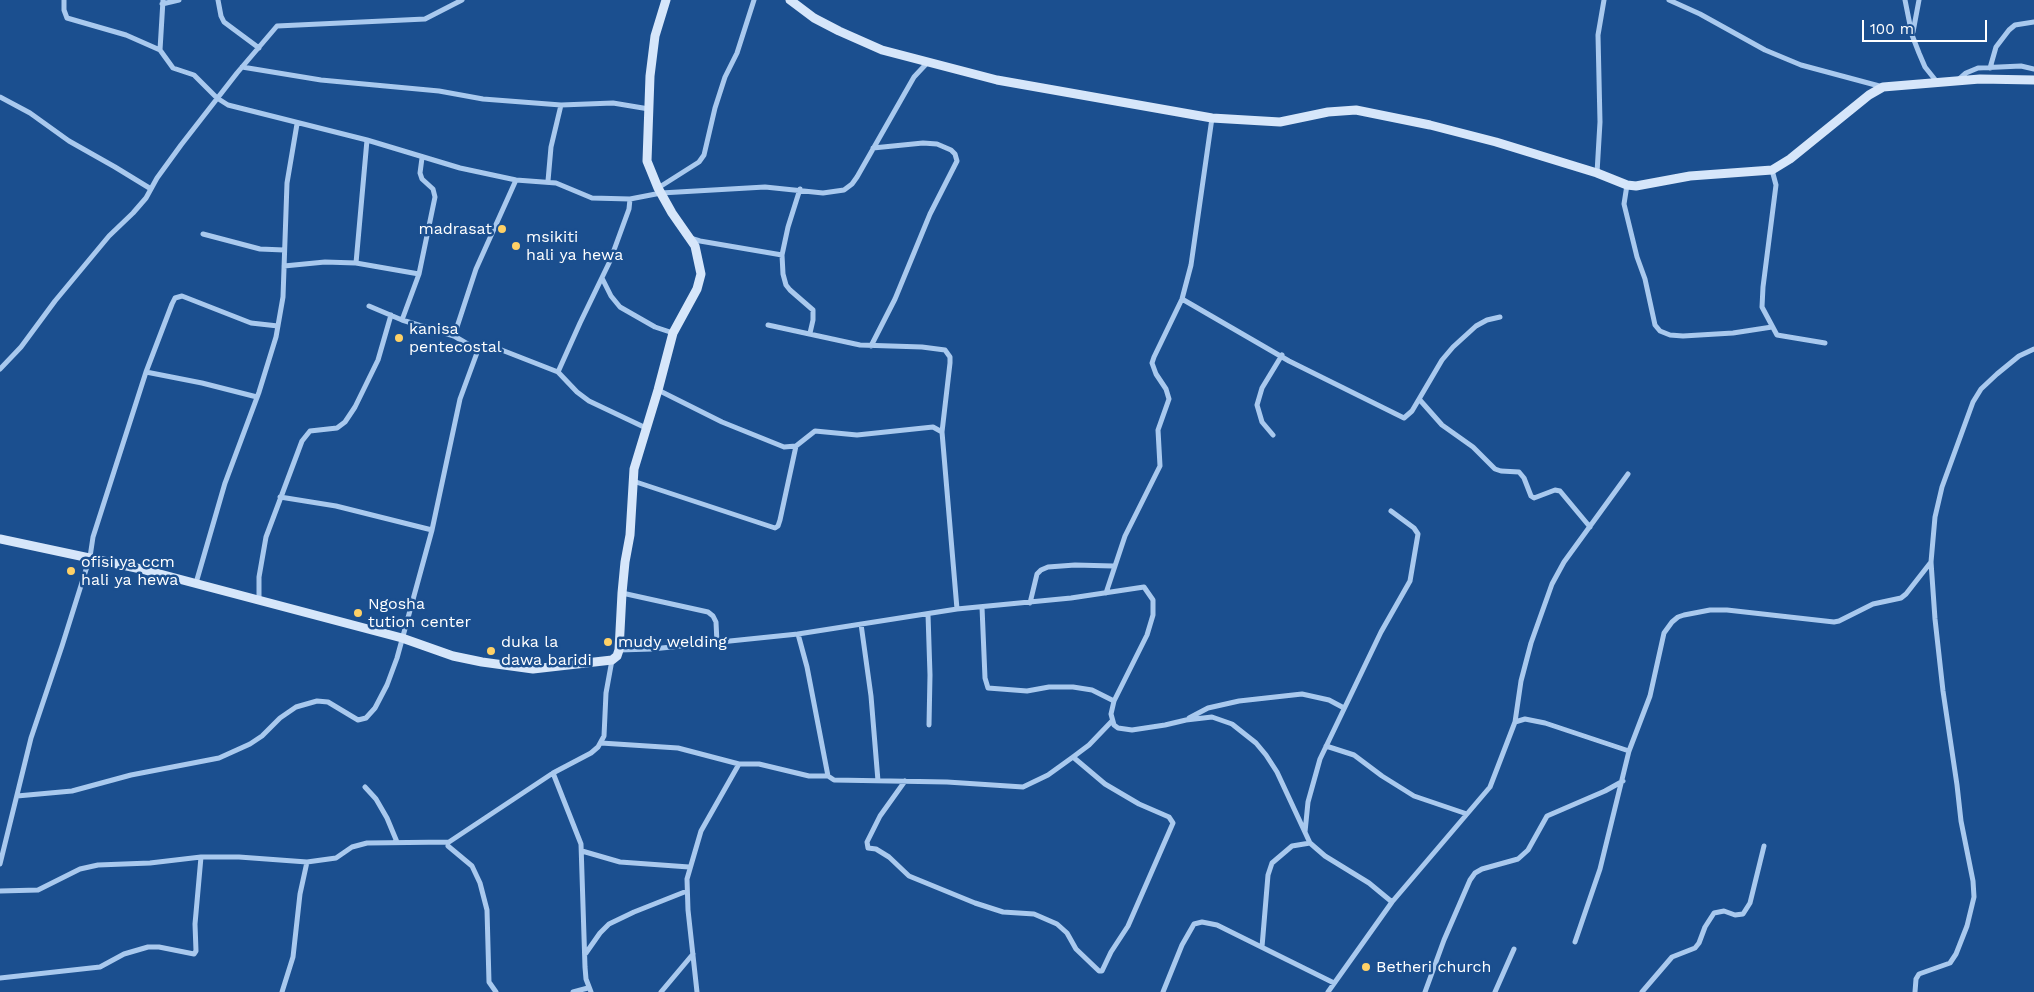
<!DOCTYPE html>
<html>
<head>
<meta charset="utf-8">
<style>
	body { margin:0 }
	#map { position:relative; width:2034px; height:992px; overflow:hidden; background:#1b4f8f; font-family:"Work Sans",sans-serif }
	canvas { display:block }
	.scale { position:absolute; left:1862px; top:20px; width:125px; height:22px; box-sizing:border-box; border:2px solid #fff; border-top:0; padding-left:6px; font-size:15px; line-height:18px; white-space:nowrap; color:#fff; -webkit-text-stroke:4px #1b4f8f; paint-order:stroke }
</style>
</head>
<body>
<div id="map">
<canvas width="2034" height="992"></canvas>
<div class="scale">100 m</div>
</div>
<script>
const g = document.querySelector('canvas').getContext('2d');
g.lineJoin = 'round';
function toPath(rows) {
  const path = new Path2D();
  for (const r of rows) {
    path.moveTo(r[0], r[1]);
    for (let i = 2; i < r.length; i += 2) path.lineTo(r[i], r[i + 1]);
  }
  return path;
}
function stroke(path, color, width, dash) {
  g.strokeStyle = color;
  g.lineWidth = width;
  g.lineCap = dash ? 'butt' : 'round';
  g.setLineDash(dash || []);
  g.stroke(path);
}
function write(font, color, halo, rows, align = 'center') {
  g.font = font + ' "Work Sans",sans-serif';
  g.lineWidth = 5;
  g.setLineDash([]);
  g.textBaseline = 'middle';
  g.strokeStyle = halo;
  g.fillStyle = color;
  for (const [text, x, y, turn = 0] of rows) {
    g.save();
    g.translate(x, y);
    g.rotate((+turn || 0) * Math.PI / 180);
    g.textAlign = isNaN(turn) ? turn : align;
    if (halo) g.strokeText(text, 0, 0);
    g.fillText(text, 0, 0);
    g.restore();
  }
}
stroke(toPath([
	[64,0,64,10,67,18,126,35,160,50,173,68,194,75,217,98,228,105,367,140,460,168,516,180,556,183,592,198,630,199,661,193,765,187,823,193,844,190,852,184,857,177,914,77,928,62],
	[218,0,221,16,224,22,259,48],
	[1669,0,1700,14,1765,50,1801,65,1883,87],
	[1905,0,1912,35,1919,53,1925,67,1937,82],
	[162,4,179,0],
	[1913,32,1919,0],
	[160,50,163,0],
	[242,67,321,80,439,91,483,99,561,105,613,103,649,109],
	[1990,68,1996,47,2009,30,2015,25,2034,22],
	[1958,80,1966,73,1978,68,2021,66,2034,69],
	[0,97,30,113,69,141,115,167,151,189],
	[1772,170,1776,185,1763,287,1762,307,1777,335,1825,343],
	[1597,173,1600,122,1598,35,1604,0],
	[548,181,551,147,561,105],
	[1627,185,1624,204,1637,257,1645,279,1655,325,1660,331,1670,335,1683,336,1733,333,1772,327],
	[658,188,699,162,704,155,715,108,725,77,737,53,754,0],
	[800,189,788,227,782,255,783,274,786,285,790,290,813,310,813,320,810,333],
	[203,234,260,249,284,250],
	[690,238,700,241,782,255],
	[356,263,367,140],
	[284,266,325,262,356,263,419,274],
	[602,278,611,296,620,307,655,327,673,333],
	[1182,299,1289,361,1404,418,1412,411,1442,360,1453,347,1476,326,1487,320,1500,317],
	[369,306,402,320,454,336,478,350],
	[402,320,419,274,435,197,433,189,422,179,420,173,422,158],
	[768,325,860,345,922,347,945,350,950,357,950,363,942,432],
	[454,336,476,269,516,180],
	[871,346,895,299,930,214,957,161,955,154,951,150,937,144,923,143,873,148],
	[0,369,21,347,55,301,109,236,133,213,146,198,157,178,181,145,237,73,277,26,425,19,462,0],
	[146,372,202,383,257,397],
	[558,372,580,323,610,261,629,209,630,199],
	[658,390,722,422,784,447,796,446,815,431,857,435,933,427,942,432,957,609],
	[1419,399,1442,425,1473,447,1495,469,1501,471,1519,472,1524,478,1531,496,1534,498,1555,490,1560,491,1590,527],
	[1273,435,1262,422,1257,405,1262,388,1282,355],
	[633,481,775,528,778,526,780,520,796,446],
	[280,497,336,506,432,530],
	[196,583,225,483,259,392,276,337,283,297,287,183,297,124],
	[622,593,708,612,713,616,716,622,717,643],
	[1106,593,1125,536,1160,466,1158,430,1169,399,1166,389,1156,374,1152,363,1154,357,1182,299,1191,265,1212,118],
	[259,601,259,577,266,537,302,441,310,431,337,428,345,422,355,407,378,360,391,315],
	[1030,603,1037,574,1041,570,1048,567,1075,565,1113,566],
	[982,607,985,678,988,688,1027,691,1049,687,1073,687,1092,690,1114,701],
	[928,614,930,675,929,725],
	[861,624,871,696,878,781],
	[798,634,807,667,828,776,834,780,947,782,1023,787,1048,775,1073,757,1089,745,1112,721],
	[619,650,652,649,798,634,957,609,1071,598,1144,587,1153,600,1153,615,1147,635,1114,701,1111,714,1114,725,1118,728,1132,730,1165,725,1186,720,1212,717,1232,724,1256,743,1266,755,1277,772,1310,843,1325,856,1369,883,1392,902],
	[1189,718,1208,708,1239,701,1302,694,1329,700,1344,708],
	[1515,722,1521,681,1531,643,1552,584,1564,562,1628,474],
	[601,743,678,748,739,764,759,764,809,776,828,776],
	[1326,746,1354,755,1382,776,1414,796,1467,814],
	[553,773,581,844,585,967,586,979,591,992],
	[905,781,880,816,867,842,868,848,876,849,889,857,909,876,975,903,1003,912,1034,914,1057,924,1067,933,1076,949,1099,971,1102,971,1111,952,1128,926,1173,823,1169,817,1139,804,1105,784,1073,757],
	[365,787,376,799,387,818,397,842],
	[17,796,72,791,131,775,219,758,250,744,262,736,280,718,296,707,317,701,328,702,358,720,366,718,375,708,387,685,397,658,432,530,460,399,478,350,488,346,494,347,558,372,577,392,589,401,646,428],
	[1305,832,1308,802,1320,759,1381,632,1410,581,1418,534,1414,528,1391,511],
	[448,846,472,866,480,883,487,910,489,982,496,992],
	[582,851,620,862,689,867],
	[0,864,31,738,62,646,90,557,93,537,146,372,172,304,175,298,182,296,251,323,278,326],
	[0,891,38,890,80,869,98,865,150,863,201,857,239,857,307,862,336,858,352,847,367,843,449,842,553,773,591,753,598,747,604,736,606,693,612,660],
	[1575,942,1600,869,1629,751,1650,696,1664,633,1672,622,1678,617,1684,615,1710,610,1727,610,1834,622,1839,621,1873,604,1901,598,1906,594,1931,562],
	[1262,947,1268,875,1272,863,1292,846,1310,843],
	[586,953,600,933,609,924,634,912,687,891],
	[0,978,100,967,124,954,148,947,159,947,194,954,196,951,195,924,201,857],
	[282,992,293,957,300,894,307,862],
	[573,992,588,988],
	[661,992,693,954],
	[697,992,688,910,687,879,701,831,739,764],
	[1163,992,1182,945,1194,924,1202,922,1217,925,1334,983],
	[1328,992,1392,902,1490,787,1515,722,1525,719,1545,723,1629,751],
	[1425,992,1444,940,1470,880,1475,873,1482,869,1518,859,1528,850,1547,816,1605,791,1623,781],
	[1495,992,1514,949],
	[1642,992,1672,957,1695,948,1699,943,1705,927,1714,913,1724,911,1735,915,1743,914,1750,903,1764,846],
	[1915,992,1916,979,1919,974,1950,963,1956,954,1967,926,1974,897,1973,881,1961,821,1957,785,1943,691,1935,619,1931,562,1935,517,1942,487,1973,402,1981,389,1997,374,2019,356,2034,349]
]), '#a9c9ee', 5);
stroke(toPath([
	[790,0,814,18,839,31,882,50,997,80,1212,118,1280,122,1328,112,1356,110,1430,125,1496,142,1597,173,1627,185,1636,186,1690,176,1772,170,1790,159,1869,95,1883,87,1980,79,2034,80],
	[0,539,141,569,402,638,453,656,482,662,533,669,612,660,617,656,619,650,622,593,625,562,630,535,634,469,658,390,673,333,697,289,701,274,695,246,672,213,658,188,647,161,650,76,655,36,666,0]
]), '#d6e6fa', 9);
for (const [x, y, r, color] of [
	[502,229,5,"#ffd166"],
	[516,246,5,"#ffd166"],
	[399,338,5,"#ffd166"],
	[71,571,5,"#ffd166"],
	[358,613,5,"#ffd166"],
	[608,642,5,"#ffd166"],
	[491,651,5,"#ffd166"],
	[1366,967,5,"#ffd166"]
]) {
  const dot = new Path2D();
  dot.arc(x, y, r, 0, 2 * Math.PI);
  g.fillStyle = color;
  g.fill(dot);
  stroke(dot, '#1b4f8f', 2);
}
write('16px', '#fff', '#1b4f8f', [
	["madrasat",492,229,"right"],
	["msikiti",526,237],
	["hali ya hewa",526,255],
	["kanisa",409,329],
	["pentecostal",409,347],
	["ofisi ya ccm",81,562],
	["hali ya hewa",81,580],
	["Ngosha",368,604],
	["tution center",368,622],
	["duka la",501,642],
	["dawa baridi",501,660],
	["mudy welding",618,642],
	["Betheri church",1376,967]
], 'left');
</script>
</body>
</html>
